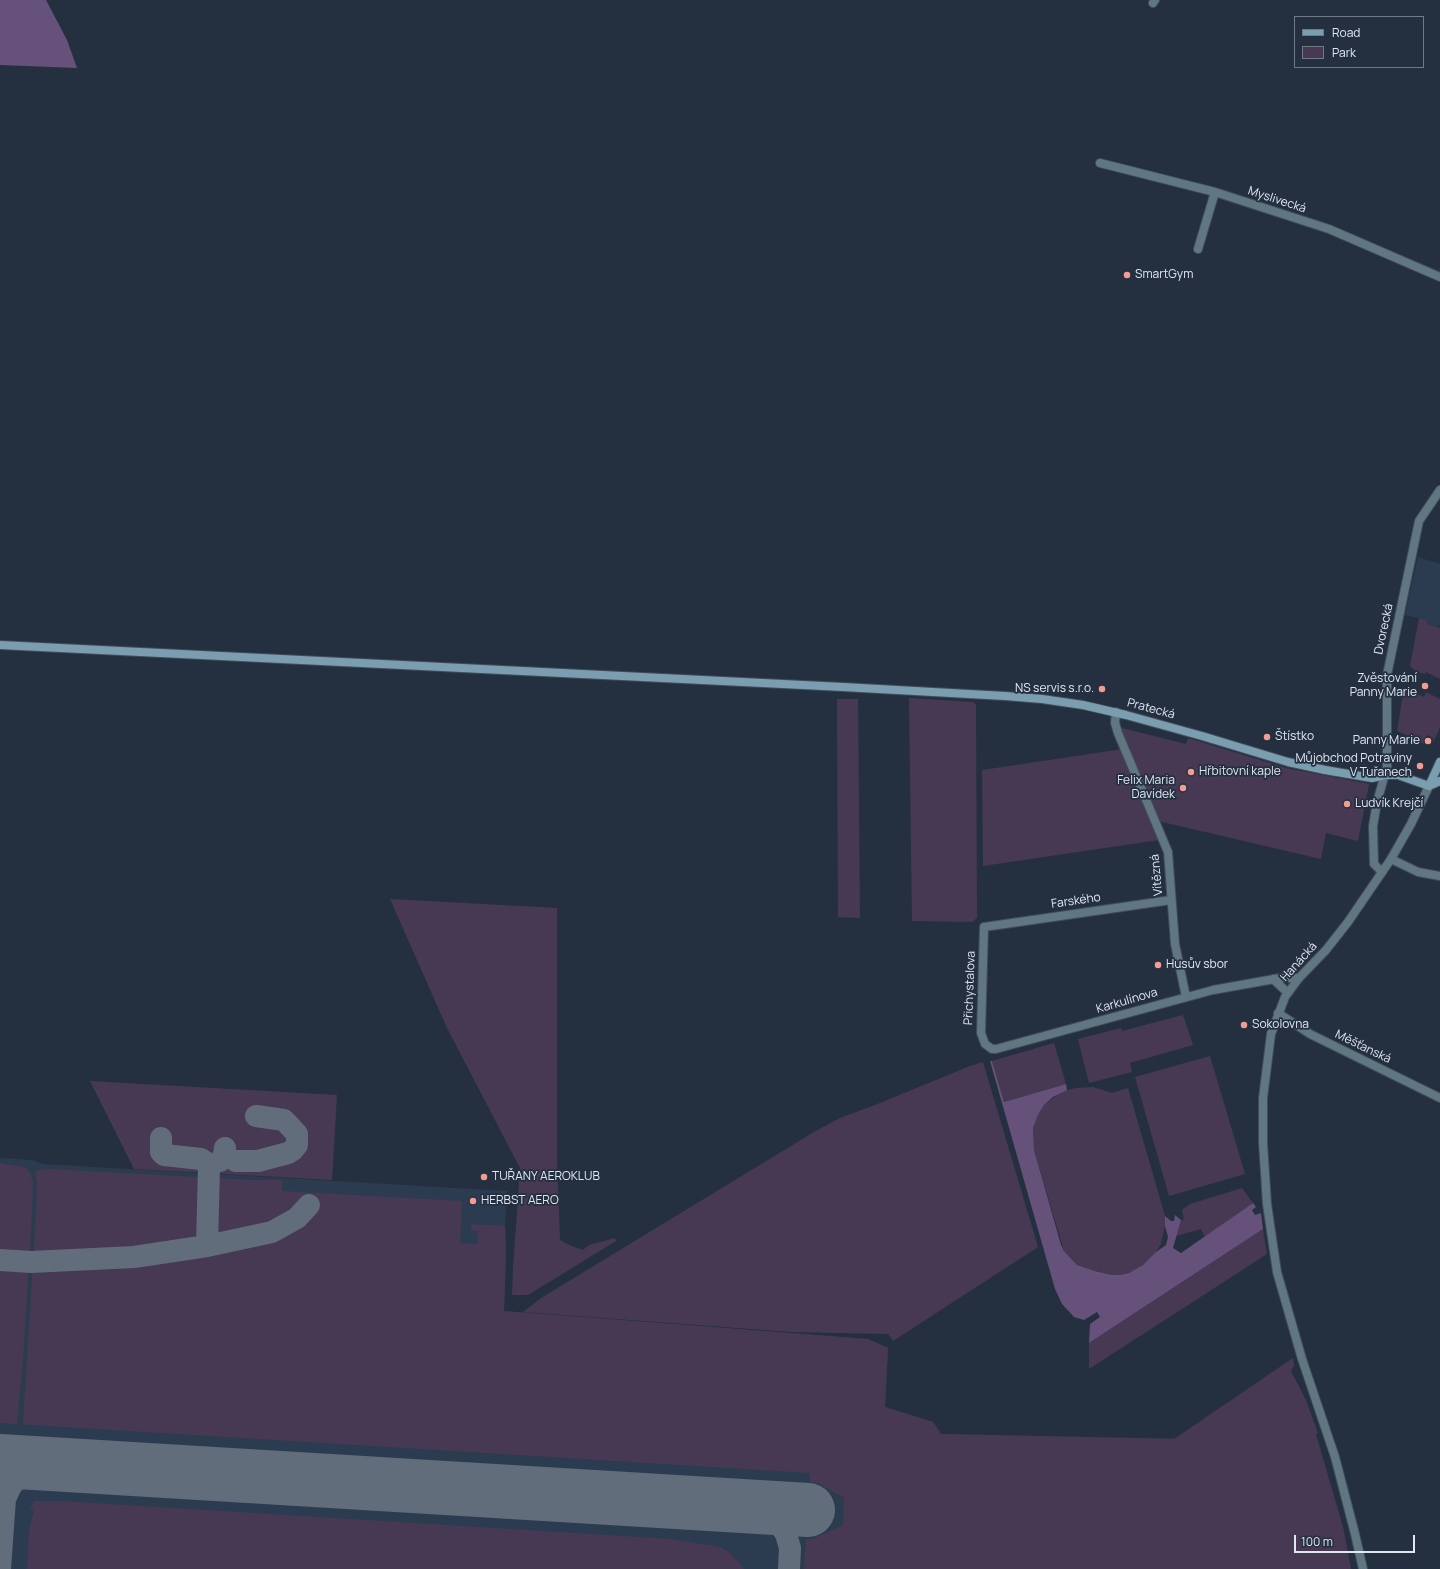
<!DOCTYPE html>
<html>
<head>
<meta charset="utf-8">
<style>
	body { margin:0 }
	#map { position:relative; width:1440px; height:1569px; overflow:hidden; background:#243040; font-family:Manrope,sans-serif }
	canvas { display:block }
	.legend { position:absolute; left:1294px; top:16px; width:130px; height:52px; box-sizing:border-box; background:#243040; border:1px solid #6f7987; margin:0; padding:5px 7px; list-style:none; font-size:12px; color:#dfe7f1 }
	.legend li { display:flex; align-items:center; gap:8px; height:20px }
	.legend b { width:20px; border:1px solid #6f7987 }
	.scale { position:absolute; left:1294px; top:1535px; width:121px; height:18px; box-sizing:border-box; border:2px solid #dfe7f1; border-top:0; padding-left:5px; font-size:12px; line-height:14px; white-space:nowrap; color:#dfe7f1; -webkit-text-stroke:3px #243040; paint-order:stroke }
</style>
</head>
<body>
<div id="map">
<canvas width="1440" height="1569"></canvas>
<ul class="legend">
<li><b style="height:5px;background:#7a9eaf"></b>Road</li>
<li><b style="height:11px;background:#473954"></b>Park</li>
</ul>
<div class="scale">100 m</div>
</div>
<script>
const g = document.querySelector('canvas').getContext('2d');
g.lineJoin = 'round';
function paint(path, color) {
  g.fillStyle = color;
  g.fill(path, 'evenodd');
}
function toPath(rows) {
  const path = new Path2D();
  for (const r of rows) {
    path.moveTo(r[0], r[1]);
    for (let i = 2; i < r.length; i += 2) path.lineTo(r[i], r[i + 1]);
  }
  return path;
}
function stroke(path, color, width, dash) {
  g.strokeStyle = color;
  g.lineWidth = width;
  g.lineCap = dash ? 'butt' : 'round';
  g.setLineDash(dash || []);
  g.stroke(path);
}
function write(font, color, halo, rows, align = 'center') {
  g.font = font + ' Manrope,sans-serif';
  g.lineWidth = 3.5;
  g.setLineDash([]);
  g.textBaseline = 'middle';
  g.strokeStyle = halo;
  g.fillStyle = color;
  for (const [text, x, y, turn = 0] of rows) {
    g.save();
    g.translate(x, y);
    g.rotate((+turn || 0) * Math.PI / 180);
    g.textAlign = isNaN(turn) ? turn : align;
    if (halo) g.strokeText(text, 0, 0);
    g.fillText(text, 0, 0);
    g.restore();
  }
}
paint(toPath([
	[1418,557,1440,564,1440,623,1439,627,1427,624,1428,620,1405,615],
	[0,1158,32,1160,42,1164,507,1191,505,1226,506,1254,504,1311,868,1339,888,1348,885,1407,933,1422,941,1434,1250,1440,1343,1527,1351,1569,0,1569]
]), '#2c3c50');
paint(toPath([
	[1419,618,1428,620,1427,624,1440,628,1440,679,1426,672,1425,674,1417,672,1410,666],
	[1404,688,1424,697,1426,692,1440,699,1440,727,1433,743,1433,738,1428,735,1424,739,1424,744,1416,740,1416,738,1414,736,1413,738,1397,731],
	[909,698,973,702,976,705,977,918,972,922,912,921],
	[837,699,858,699,860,918,838,917],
	[1122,728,1186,744,1188,738,1286,768,1369,784,1358,841,1326,833,1321,859,1158,821,1120,731],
	[1123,749,1159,840,983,866,982,770],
	[390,899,557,908,557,1159,560,1240,571,1246,583,1250,589,1245,615,1238,616,1241,528,1295,512,1295,513,1269,520,1168,447,1028],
	[1183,1015,1193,1045,1130,1063,1132,1072,1089,1083,1078,1039,1121,1028,1122,1031],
	[1054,1043,1066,1084,1004,1102,992,1061],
	[1210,1056,1245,1174,1169,1196,1135,1077],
	[983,1062,1038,1247,893,1341,888,1334,790,1332,523,1312,541,1298,814,1132,840,1118,875,1105,970,1066],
	[90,1081,337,1095,332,1180,134,1169],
	[1093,1087,1112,1093,1128,1088,1165,1216,1165,1226,1161,1244,1156,1252,1144,1265,1129,1273,1120,1275,1112,1275,1084,1268,1077,1265,1064,1251,1034,1150,1033,1128,1038,1115,1044,1105,1063,1091,1076,1088],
	[0,1163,25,1167,30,1173,33,1183,31,1234,23,1359,17,1424,24,1424,23,1423,36,1213,37,1181,35,1171,50,1169,253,1180,282,1180,282,1191,462,1201,460,1243,477,1244,478,1231,471,1230,471,1224,505,1226,506,1254,504,1311,868,1339,888,1348,885,1407,933,1422,941,1434,1174,1439,1293,1358,1294,1366,1291,1371,1306,1400,1318,1433,1316,1434,1343,1527,1351,1569,804,1569,806,1539,813,1539,843,1525,844,1498,818,1483,810,1482,810,1473,0,1423],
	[1242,1188,1253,1203,1205,1237,1201,1229,1176,1236,1181,1220,1184,1220,1182,1210,1190,1204],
	[1263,1229,1267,1254,1089,1369,1089,1343],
	[34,1501,61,1501,671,1539,721,1547,731,1554,744,1569,27,1569,29,1530,34,1511,30,1509]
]), '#473954');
paint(toPath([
	[0,0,46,0,67,40,77,68,0,65],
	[990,1061,992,1061,1004,1102,1066,1084,1067,1090,1053,1097,1044,1105,1038,1115,1033,1128,1034,1150,1061,1245,1064,1251,1077,1265,1095,1271,1112,1275,1120,1275,1129,1273,1143,1265,1156,1252,1166,1245,1168,1237,1165,1226,1165,1216,1171,1221,1174,1221,1175,1215,1181,1220,1173,1248,1181,1253,1253,1203,1256,1207,1252,1210,1255,1215,1261,1213,1263,1229,1089,1343,1090,1324,1100,1317,1097,1312,1084,1320,1074,1317,1062,1304,1055,1289]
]), '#66517a');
stroke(toPath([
	[161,1138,161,1152,164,1155,201,1159,208,1164,209,1167,207,1246],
	[220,1161,224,1155,225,1148],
	[236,1161,258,1161,288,1153,293,1150,297,1145,297,1134,284,1120,256,1116],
	[0,1260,31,1262,134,1257,207,1246,272,1232,297,1218,309,1205],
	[682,1503,752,1508,764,1512,778,1522,786,1534,790,1548,789,1569],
	[0,1569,5,1499,11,1486,20,1475,27,1470,46,1465,114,1468]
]), '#626d7b', 22);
stroke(toPath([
	[0,1461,808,1510]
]), '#626d7b', 54);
const minor = toPath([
	[1153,3,1155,0],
	[1100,163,1215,192,1329,229,1440,277],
	[1198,249,1215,192],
	[1116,712,1115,723,1118,733,1168,852,1175,944,1186,997],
	[1391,859,1418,872,1440,876],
	[1382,872,1374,864,1373,826,1377,802,1387,767,1387,675,1419,521,1440,490],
	[1171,900,984,927,981,1033,985,1044,992,1049,996,1049,1213,990,1280,978,1299,978],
	[1273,979,1287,992],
	[1278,1013,1310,1034,1440,1098]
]);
const tertiary = toPath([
	[1363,1569,1355,1534,1335,1457,1302,1359,1277,1272,1267,1204,1263,1143,1263,1098,1271,1034,1285,997,1299,978,1326,950,1348,922,1391,859,1411,824,1429,786]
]);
const secondary = toPath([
	[0,645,843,687,1005,696,1042,699,1083,705,1126,715,1202,736,1288,762,1325,770,1372,778,1385,775,1398,775,1429,786,1440,781],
	[1429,786,1440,762]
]);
stroke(minor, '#424d5c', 10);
stroke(tertiary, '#424d5c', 10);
stroke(secondary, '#424d5c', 10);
stroke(minor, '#607681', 8);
stroke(tertiary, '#607681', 8);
stroke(secondary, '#7a9eaf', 8);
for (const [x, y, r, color] of [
	[1127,275,4,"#f59c92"],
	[1425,686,4,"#f59c92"],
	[1102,689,4,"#f59c92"],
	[1267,737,4,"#f59c92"],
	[1428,741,4,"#f59c92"],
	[1420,766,4,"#f59c92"],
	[1191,772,4,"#f59c92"],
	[1183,788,4,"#f59c92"],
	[1347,804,4,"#f59c92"],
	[1158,965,4,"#f59c92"],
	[1244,1025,4,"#f59c92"],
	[484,1177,4,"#f59c92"],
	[473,1201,4,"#f59c92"]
]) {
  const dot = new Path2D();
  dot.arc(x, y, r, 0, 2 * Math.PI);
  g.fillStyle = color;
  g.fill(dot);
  stroke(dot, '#243040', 1.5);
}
write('12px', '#dfe7f1', '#243040', [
	["Myslivecká",1277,200,18],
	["Dvorecká",1384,629,-78],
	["Pratecká",1151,709,15],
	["Vítězná",1157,875,-95],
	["Farského",1076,901,-8],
	["Hanácká",1299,962,-48],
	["Přichystalova",970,988,-88],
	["Karkulínova",1127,1001,-16],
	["Měšťanská",1363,1047,26]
]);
write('12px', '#dfe7f1', '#243040', [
	["SmartGym",1135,275],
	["Zvěstování",1417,679,"right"],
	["Panny Marie",1417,693,"right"],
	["NS servis s.r.o.",1094,689,"right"],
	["Štístko",1275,737],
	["Panny Marie",1420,741,"right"],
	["Můjobchod Potraviny",1412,759,"right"],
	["V Tuřanech",1412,773,"right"],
	["Hřbitovní kaple",1199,772],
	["Felix Maria",1175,781,"right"],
	["Davídek",1175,795,"right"],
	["Ludvík Krejčí",1355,804],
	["Husův sbor",1166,965],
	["Sokolovna",1252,1025],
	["TUŘANY AEROKLUB",492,1177],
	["HERBST AERO",481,1201]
], 'left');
</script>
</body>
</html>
